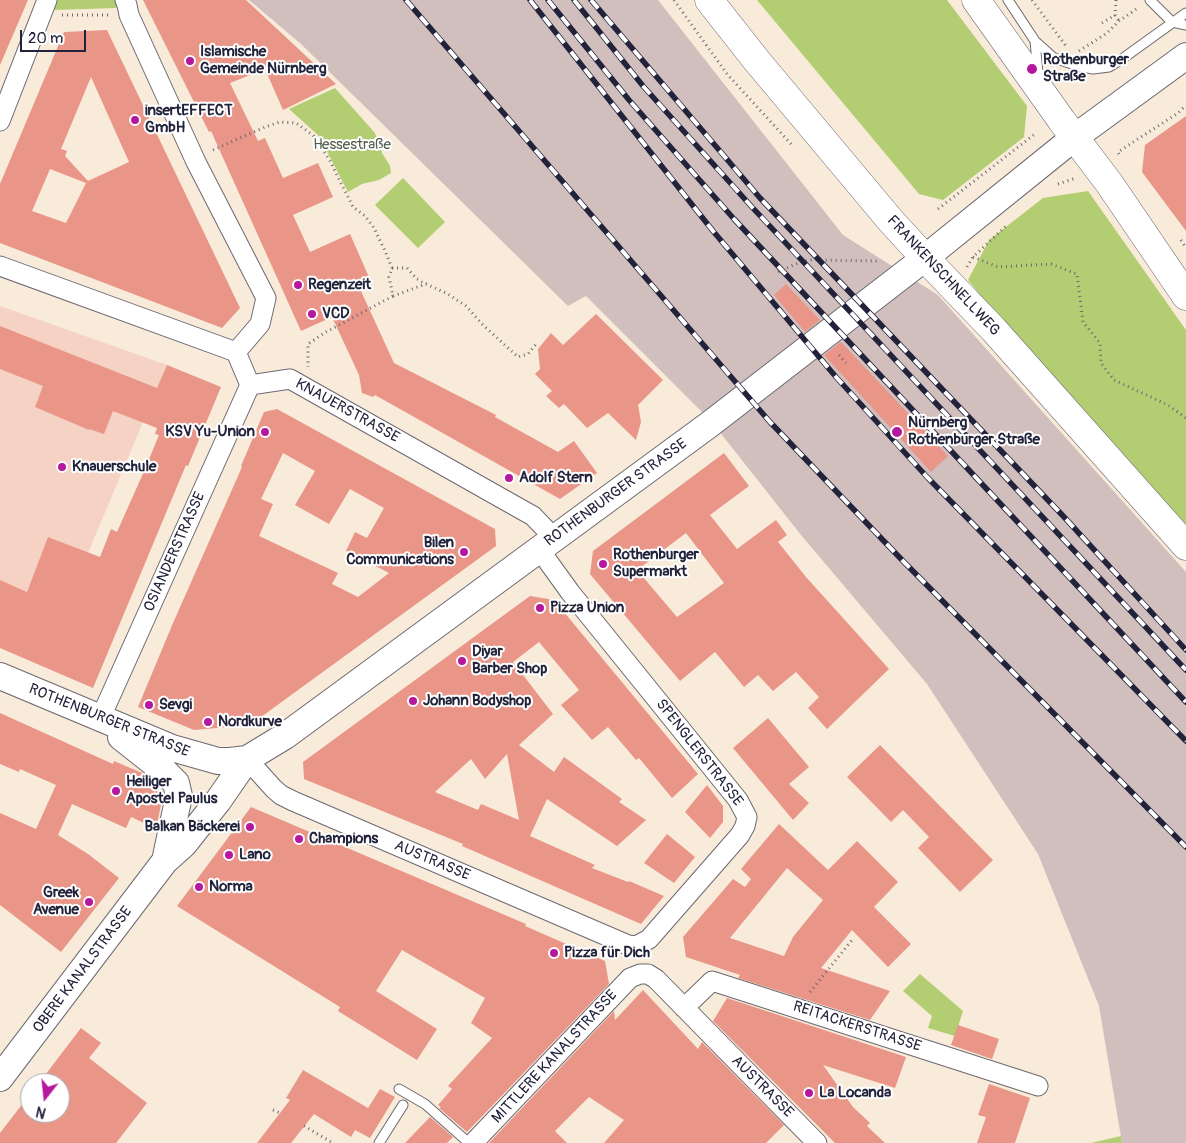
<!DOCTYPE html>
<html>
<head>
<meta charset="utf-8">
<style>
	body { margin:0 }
	#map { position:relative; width:1186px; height:1143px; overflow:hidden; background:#f8ebd9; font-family:Pangolin,sans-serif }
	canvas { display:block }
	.north { position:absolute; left:20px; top:1073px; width:50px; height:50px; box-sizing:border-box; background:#fff; border:1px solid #a7a7b1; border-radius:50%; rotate:196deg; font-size:14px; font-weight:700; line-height:20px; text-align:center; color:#22223b }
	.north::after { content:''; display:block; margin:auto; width:18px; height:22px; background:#b5179e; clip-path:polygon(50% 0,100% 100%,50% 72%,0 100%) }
	.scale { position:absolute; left:20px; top:30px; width:66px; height:22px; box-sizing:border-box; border:2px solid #22223b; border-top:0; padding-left:6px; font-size:15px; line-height:18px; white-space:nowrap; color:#22223b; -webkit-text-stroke:4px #fff; paint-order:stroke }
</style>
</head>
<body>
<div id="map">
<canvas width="1186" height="1143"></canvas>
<div class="north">N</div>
<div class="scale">20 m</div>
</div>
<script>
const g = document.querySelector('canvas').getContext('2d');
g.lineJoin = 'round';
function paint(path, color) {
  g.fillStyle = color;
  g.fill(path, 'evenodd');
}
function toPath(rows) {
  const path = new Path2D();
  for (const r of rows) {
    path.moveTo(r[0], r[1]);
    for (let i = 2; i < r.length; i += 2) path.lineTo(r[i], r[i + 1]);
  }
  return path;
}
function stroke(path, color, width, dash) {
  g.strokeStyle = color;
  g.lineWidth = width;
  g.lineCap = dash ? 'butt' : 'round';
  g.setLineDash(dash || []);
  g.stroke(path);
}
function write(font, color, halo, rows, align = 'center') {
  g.font = font + ' Pangolin,sans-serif';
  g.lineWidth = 4;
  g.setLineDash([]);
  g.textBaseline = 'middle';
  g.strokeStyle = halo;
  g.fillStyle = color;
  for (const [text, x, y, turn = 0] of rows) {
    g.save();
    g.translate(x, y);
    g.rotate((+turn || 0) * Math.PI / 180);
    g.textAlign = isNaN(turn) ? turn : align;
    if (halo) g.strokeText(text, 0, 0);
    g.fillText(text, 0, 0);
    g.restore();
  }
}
paint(toPath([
	[0,306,167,365,88,553,49,537,27,592,0,580]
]), '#f6d2c4');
paint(toPath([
	[249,0,658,0,843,235,938,295,1186,572,1186,1143,1122,1143,1099,1006,1038,854,927,684,801,535,711,421,586,296,568,306,301,44]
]), '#d1bfbe');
paint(toPath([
	[54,0,117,0,119,3,116,8,54,10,51,5],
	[757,0,947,0,1027,106,1024,137,943,200,919,194],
	[335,88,375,133,382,153,390,166,391,173,379,180,362,184,348,192,319,136,289,109],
	[403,178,445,222,418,248,375,205],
	[1088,191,1186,330,1186,531,1003,323,968,280,989,240,1043,198],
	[920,974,963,1011,955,1036,928,1028,932,1016,903,991],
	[1121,1136,1122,1143,1091,1143]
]), '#b3cd72');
paint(toPath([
	[0,0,28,0,0,65],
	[143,0,246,0,336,84,283,110,265,69,230,83,258,141,265,138,283,178,318,163,333,197,293,215,310,252,350,234,372,284,360,289,394,363,496,415,495,417,558,452,574,441,597,473,560,499,375,395,373,397,362,393,359,375,332,317,301,331,211,131,209,132],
	[107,30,240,308,222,328,0,243,0,184,64,32],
	[91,77,129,162,88,181,65,156,67,151,61,149],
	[50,169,86,183,66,223,32,211],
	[1186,116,1186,231,1142,172,1145,145],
	[786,284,820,320,805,332,774,295],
	[596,314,663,380,638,405,641,422,636,440,608,413,587,428,564,404,559,408,546,396,552,391,535,374,540,369,538,349,551,333,563,345],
	[0,326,157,388,167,365,221,387,188,466,186,465,93,688,0,648,0,580,27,592,48,537,100,557,111,529,117,532,145,469,159,435,155,434,157,428,113,411,104,434,89,429,89,430,35,407,43,386,0,369],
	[841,342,948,456,931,472,824,355],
	[277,409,495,529,496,546,250,725,194,730,138,707,173,623,242,467,241,466,264,412],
	[283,453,315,471,295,505,329,524,350,489,384,508,367,538,355,532,346,551,389,573,358,597,332,584,338,573,259,536,273,504,261,499],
	[724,453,749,486,710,515,737,549,776,520,787,535,778,542,806,577,889,669,827,729,808,708,819,697,796,672,773,691,758,675,744,687,715,652,680,681,590,574,593,551],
	[686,533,724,583,677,617,637,570],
	[530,596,554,600,698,774,672,798,639,758,636,760,608,727,592,740,561,705,579,690,539,642,513,662,553,714,519,745,554,772,564,757,622,799,619,802,646,820,617,846,547,799,530,836,595,865,592,868,628,882,629,881,664,896,641,924,462,846,463,844,304,779,303,762],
	[507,754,519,820,481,804,478,810,435,792,471,759,485,779],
	[0,713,113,764,114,761,142,773,148,778,145,786,163,794,158,820,155,828,131,817,126,828,72,804,58,835,88,854,119,878,61,952,0,905,0,813,36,829,56,785,20,769,19,772,0,764],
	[768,718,809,767,789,784,809,803,793,820,733,748],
	[880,745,993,860,960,892,918,848,929,837,903,810,891,822,847,777],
	[707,785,723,806,723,822,710,838,685,812],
	[251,807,526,924,525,926,605,961,609,984,467,1132,439,1108,441,1107,438,1105,452,1089,448,1086,492,1038,471,1023,485,998,402,950,376,991,437,1029,417,1060,338,1011,340,1007,177,906],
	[779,824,828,870,857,841,898,882,874,907,911,944,888,967,852,930,821,968,890,991,870,1020,738,978,740,975,686,957,683,937,733,879,745,887,751,879,741,869],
	[787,868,823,900,793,937,784,956,730,938],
	[667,834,695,857,674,883,644,863],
	[643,990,698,1049,702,1042,784,1125,766,1143,604,1143,624,1120,589,1097,555,1131,567,1143,489,1143,614,1011,615,1020],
	[727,998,906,1057,895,1088,823,1065,853,1107,870,1123,867,1126,885,1143,835,1143,713,1021],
	[958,1025,999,1039,992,1059,951,1045],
	[81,1028,101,1043,89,1058,147,1103,116,1143,0,1143,0,1133,30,1094,30,1113,60,1113,60,1083,39,1083],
	[303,1070,368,1108,380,1089,395,1097,370,1138,355,1130,351,1137,314,1114,291,1143,257,1143,290,1100,286,1098],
	[989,1084,1030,1098,1015,1143,977,1143,986,1117,978,1115],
	[430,1117,453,1137,447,1143,405,1143]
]), '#e99588');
const lane = toPath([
	[1008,0,1035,41,1054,58,1078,66,1093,69,1109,67,1122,59,1186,13],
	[1150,0,1172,22,1186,25],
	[1035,41,1038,74],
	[399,1089,425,1104,469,1143],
	[379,1143,403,1105]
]);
const street = toPath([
	[125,0,127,5,129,15,196,162,266,298,260,324,236,352],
	[0,121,47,0],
	[0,266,236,352,250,385],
	[250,385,290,379,533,516,554,538],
	[100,719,250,385],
	[247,759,274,789,281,795,293,801,628,945,636,946,649,939,740,835,745,826,747,817,738,800,570,592,539,549],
	[684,1008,712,981,1038,1086],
	[473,1143,630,978,640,974,648,974,656,979,817,1143]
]);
const secondary = toPath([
	[0,676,172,748,218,761,230,761,247,759,285,736,710,424,925,258,1075,137,1186,56],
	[121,737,164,771,176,783,179,796,165,861],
	[0,1078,165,861,184,844,218,801,247,759]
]);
const primary = toPath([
	[709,0,757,61,891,221,925,258],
	[976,0,1062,121,1109,183,1186,296]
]);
const highway = toPath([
	[925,258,994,330,1186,546]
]);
stroke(lane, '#6d6872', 11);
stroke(street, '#6d6872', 21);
stroke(secondary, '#6d6872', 28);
stroke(primary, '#6d6872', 29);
stroke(highway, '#6d6872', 29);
stroke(toPath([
	[674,0,727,74,792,145],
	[1032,0,1066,46],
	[1116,0,1115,15,1119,21],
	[62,15,110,15],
	[1102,23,1115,15],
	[1079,51,1107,33,1119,21,1138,8],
	[213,150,265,127,280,122,296,123,313,135,329,159,353,207,365,216,374,228,385,251,392,268,389,277,393,296,326,332,308,344,308,367],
	[1119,154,1118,152,1178,113,1186,105],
	[1058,184,1076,178],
	[938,209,1035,134],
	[1181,240,1186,248],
	[973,257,998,267,1051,264,1077,274,1083,322,1100,343,1101,363,1114,380,1168,405,1186,418],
	[967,267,973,257,1007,225],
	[392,268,407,268,417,279,425,284],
	[778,272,798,263,810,260,880,261],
	[393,296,426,284,448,294,466,306,483,325,518,357,528,354,537,343],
	[839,355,846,363],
	[810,992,852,940],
	[273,1110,280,1113],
	[304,1126,333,1143]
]), '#6d6872', 3, [1, 4]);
stroke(lane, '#fff', 9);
stroke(street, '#fff', 19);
stroke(secondary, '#fff', 26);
stroke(primary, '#fff', 28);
stroke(highway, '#fff', 28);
const rail = toPath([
	[406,0,770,422,902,560,1186,847],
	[530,0,713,231,836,377,927,477,1186,741],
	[548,0,629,100,734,219,1186,702],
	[574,0,643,86,751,206,1186,670],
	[591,0,760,198,1065,518,1186,650]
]);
stroke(rail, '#22223b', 5.5);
stroke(rail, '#fff', 4, [11]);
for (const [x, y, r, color] of [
	[190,61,5,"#b5179e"],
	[1032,69,6,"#b5179e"],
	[135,120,5,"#b5179e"],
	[298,285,5,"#b5179e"],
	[312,314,5,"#b5179e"],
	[265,432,5,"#b5179e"],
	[897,432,6,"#b5179e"],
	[62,467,5,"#b5179e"],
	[509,478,5,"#b5179e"],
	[464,552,5,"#b5179e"],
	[603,564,5,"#b5179e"],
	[540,608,5,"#b5179e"],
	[462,661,5,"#b5179e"],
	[413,701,5,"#b5179e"],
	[149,705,5,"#b5179e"],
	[208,722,5,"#b5179e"],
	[116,791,5,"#b5179e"],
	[250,827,5,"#b5179e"],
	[299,839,5,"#b5179e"],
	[229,855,5,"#b5179e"],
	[199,887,5,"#b5179e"],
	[89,902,5,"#b5179e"],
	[554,953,5,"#b5179e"],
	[809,1093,5,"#b5179e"]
]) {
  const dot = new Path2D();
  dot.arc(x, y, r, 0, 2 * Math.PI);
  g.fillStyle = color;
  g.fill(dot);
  stroke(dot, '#fff', 2);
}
write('bold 15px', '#22223b', '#fff', [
	["Islamische",200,52],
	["Gemeinde Nürnberg",200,69],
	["Rothenburger",1043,60],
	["Straße",1043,77],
	["insertEFFECT",145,111],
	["GmbH",145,128],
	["Regenzeit",308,285],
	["VCD",322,314],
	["Nürnberg",908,423],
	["Rothenburger Straße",908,440],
	["KSV Yu-Union",255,432,"right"],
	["Knauerschule",72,467],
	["Adolf Stern",519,478],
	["Bilen",454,543,"right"],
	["Communications",454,560,"right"],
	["Rothenburger",613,555],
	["Supermarkt",613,572],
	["Pizza Union",550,608],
	["Diyar",472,652],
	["Barber Shop",472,669],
	["Johann Bodyshop",423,701],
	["Sevgi",159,705],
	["Nordkurve",218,722],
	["Heiliger",126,782],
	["Apostel Paulus",126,799],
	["Balkan Bäckerei",240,827,"right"],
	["Champions",309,839],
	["Lano",239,855],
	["Norma",209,887],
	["Greek",79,893,"right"],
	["Avenue",79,910,"right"],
	["Pizza für Dich",564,953],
	["La Locanda",819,1093]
], 'left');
write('15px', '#555e4e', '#fff', [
	["Hessestraße",352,145]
]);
write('15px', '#22223b', '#fff', [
	["FRANKENSCHNELLWEG",943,276,47],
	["KNAUERSTRASSE",347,411,29],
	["ROTHENBURGER STRASSE",616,493,-36],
	["OSIANDERSTRASSE",175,552,-66],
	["ROTHENBURGER STRASSE",109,721,22],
	["SPENGLERSTRASSE",699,753,52],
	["AUSTRASSE",432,861,23],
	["OBERE KANALSTRASSE",83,970,-53],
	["REITACKERSTRASSE",857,1027,18],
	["MITTLERE KANALSTRASSE",555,1057,-47],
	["AUSTRASSE",762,1087,45]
]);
</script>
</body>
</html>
